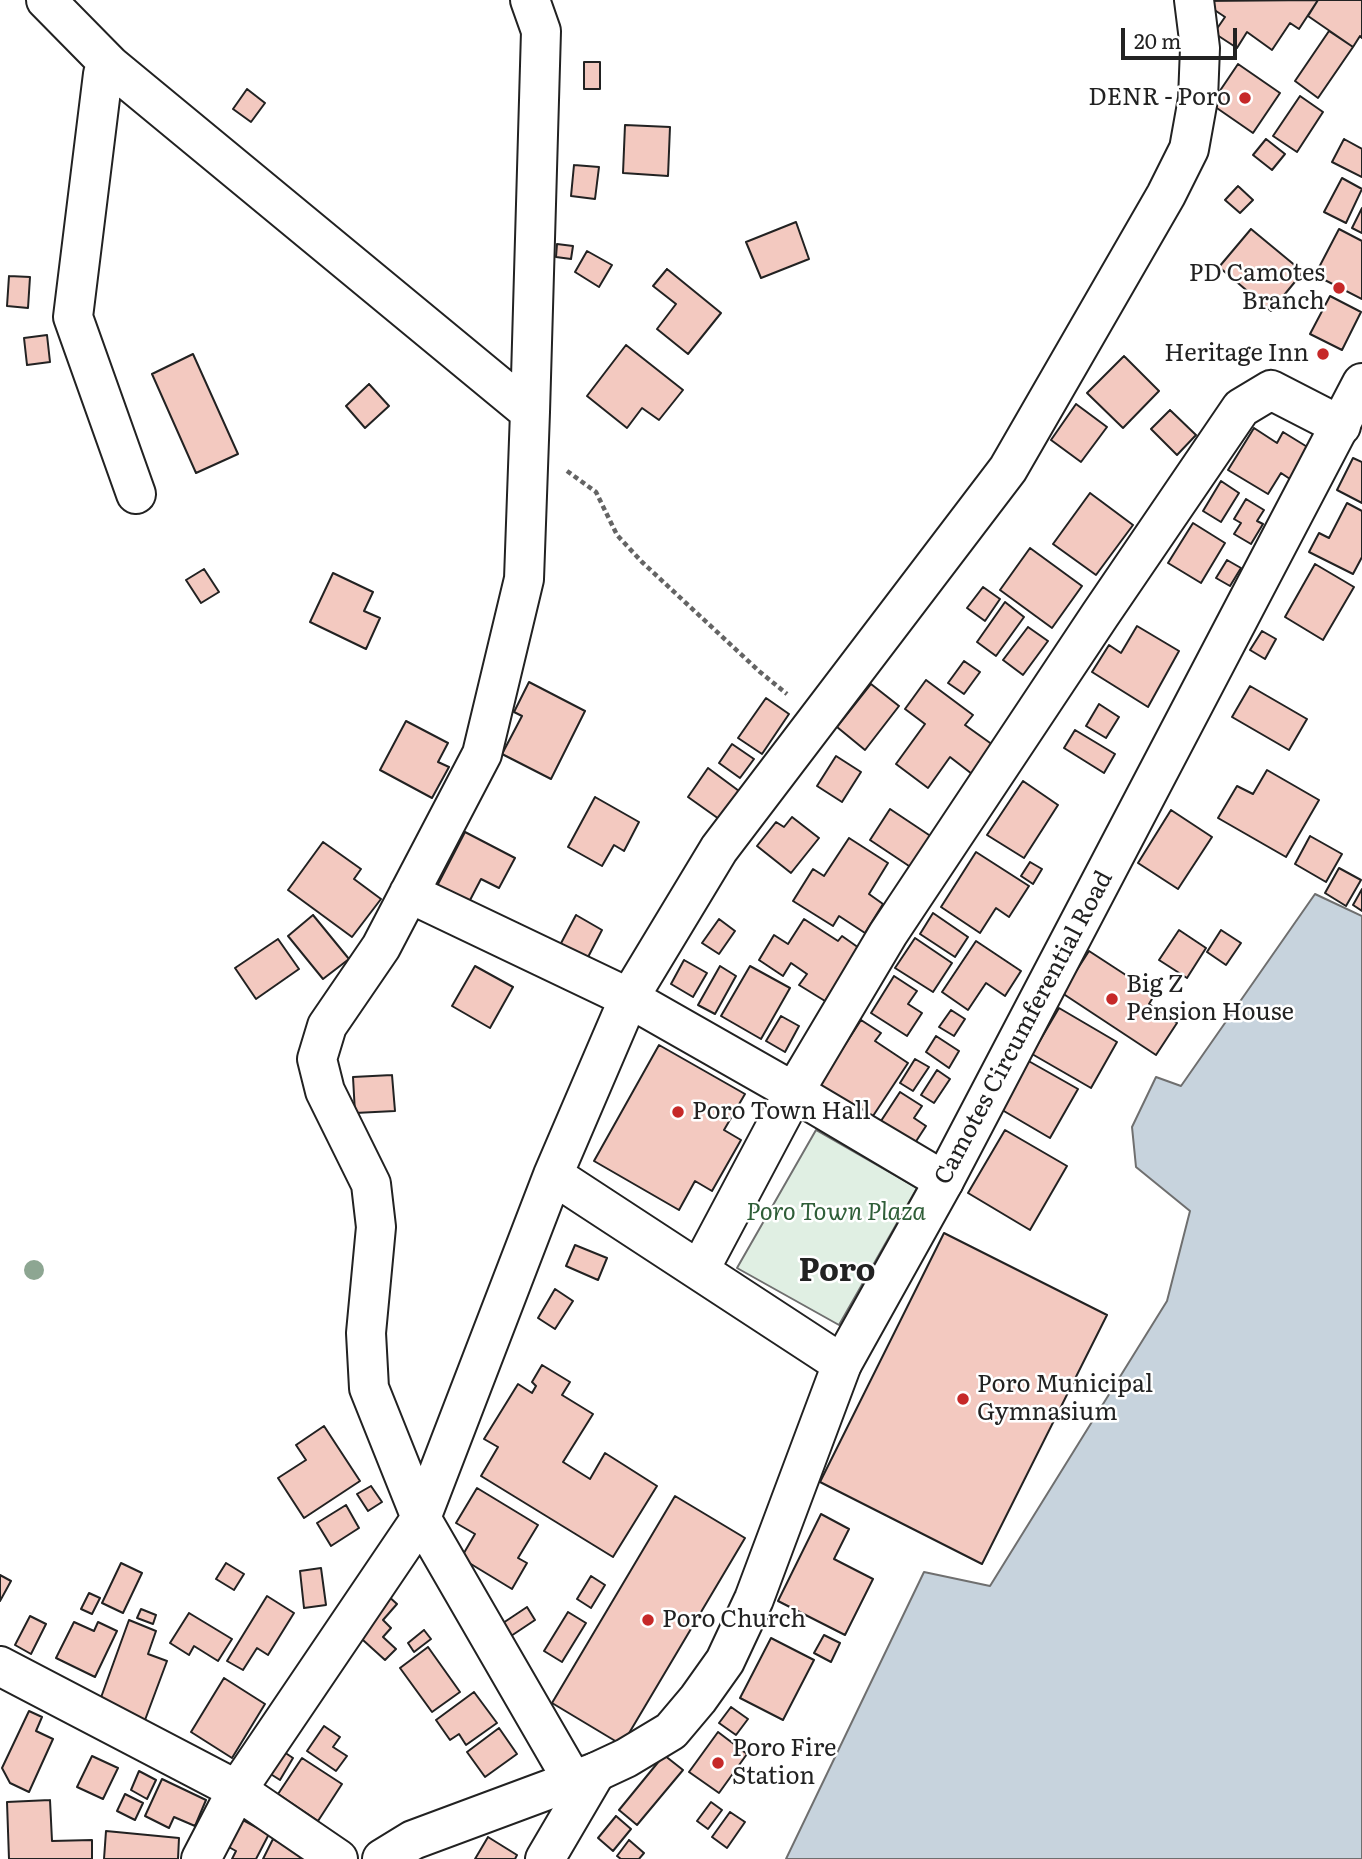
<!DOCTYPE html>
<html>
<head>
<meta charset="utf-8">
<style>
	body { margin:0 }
	#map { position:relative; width:1362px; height:1859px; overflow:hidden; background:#fff; font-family:Literata,serif }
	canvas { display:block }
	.scale { position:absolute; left:1121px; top:28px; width:116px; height:32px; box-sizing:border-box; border:4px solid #222; border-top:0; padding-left:9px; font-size:21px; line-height:24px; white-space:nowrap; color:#222; -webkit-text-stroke:5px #fff; paint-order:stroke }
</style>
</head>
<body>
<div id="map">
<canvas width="1362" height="1859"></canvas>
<div class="scale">20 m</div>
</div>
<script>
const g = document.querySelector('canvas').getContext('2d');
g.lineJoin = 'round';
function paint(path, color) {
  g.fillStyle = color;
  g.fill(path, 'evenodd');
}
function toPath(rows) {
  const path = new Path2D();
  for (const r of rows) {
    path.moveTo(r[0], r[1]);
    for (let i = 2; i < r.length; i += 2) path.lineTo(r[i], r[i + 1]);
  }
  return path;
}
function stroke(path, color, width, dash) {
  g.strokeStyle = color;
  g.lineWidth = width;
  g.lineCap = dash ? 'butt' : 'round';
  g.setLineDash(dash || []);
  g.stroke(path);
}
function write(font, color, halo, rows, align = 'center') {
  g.font = font + ' Literata,serif';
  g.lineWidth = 5;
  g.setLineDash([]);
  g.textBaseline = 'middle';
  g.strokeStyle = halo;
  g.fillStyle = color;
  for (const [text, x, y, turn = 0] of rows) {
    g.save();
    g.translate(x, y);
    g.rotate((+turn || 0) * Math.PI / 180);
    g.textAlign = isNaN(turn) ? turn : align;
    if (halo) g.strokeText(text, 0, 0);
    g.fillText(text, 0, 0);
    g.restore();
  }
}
const green = toPath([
	[816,1130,917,1188,839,1325,737,1268,816,1130]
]);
paint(green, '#e0efe3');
stroke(green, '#6f6f6f', 2);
const water = toPath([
	[1315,894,1362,916,1362,1859,786,1859,924,1572,990,1586,1167,1301,1190,1211,1136,1167,1132,1127,1156,1077,1181,1086,1315,894]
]);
paint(water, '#c7d3dd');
stroke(water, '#6f6f6f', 2);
const building = toPath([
	[1318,0,1299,29,1290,23,1272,50,1247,32,1237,48,1214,33,1225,17,1201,1,1318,0],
	[1318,0,1362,0,1362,38,1360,36,1353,47,1308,16,1318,0],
	[1329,31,1353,47,1318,98,1295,81,1329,31],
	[584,62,600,62,600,89,584,89,584,62],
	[1238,64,1280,93,1253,133,1211,104,1238,64],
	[247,89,265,103,251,122,233,109,247,89],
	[1300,96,1323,112,1297,152,1273,136,1300,96],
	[625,125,670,127,668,176,623,173,625,125],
	[1266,139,1285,154,1272,170,1253,155,1266,139],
	[1344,139,1362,149,1362,177,1332,162,1344,139],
	[574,165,599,167,595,199,571,196,574,165],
	[1342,178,1362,189,1346,223,1324,212,1342,178],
	[1238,186,1253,200,1240,213,1225,200,1238,186],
	[1362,208,1362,233,1352,228,1362,208],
	[796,222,809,259,761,278,746,242,796,222],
	[1251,229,1303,272,1271,311,1219,267,1251,229],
	[1339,229,1362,241,1362,299,1315,275,1339,229],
	[557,244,573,246,571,259,556,257,557,244],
	[587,251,612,265,599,287,575,272,587,251],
	[667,269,721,313,688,354,657,329,676,304,653,286,667,269],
	[9,276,30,277,28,308,7,306,9,276],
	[1330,296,1361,312,1342,350,1310,334,1330,296],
	[47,335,50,362,27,365,24,338,47,335],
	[626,345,683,390,659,420,642,408,627,428,587,396,626,345],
	[193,354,238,454,196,473,152,374,193,354],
	[1124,356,1159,391,1123,428,1087,393,1124,356],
	[369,384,389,406,365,428,346,406,369,384],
	[1076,404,1107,427,1081,462,1051,440,1076,404],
	[1170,410,1196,435,1177,455,1151,429,1170,410],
	[1254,428,1277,443,1283,432,1309,448,1290,479,1281,473,1268,494,1228,470,1254,428],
	[1353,458,1362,462,1362,503,1337,490,1353,458],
	[1221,481,1239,493,1221,522,1203,511,1221,481],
	[1090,493,1133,525,1096,575,1053,544,1090,493],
	[1246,499,1264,510,1257,521,1263,524,1251,544,1234,534,1241,523,1234,519,1246,499],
	[1347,503,1362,511,1362,557,1353,574,1309,552,1319,533,1329,538,1347,503],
	[1193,523,1225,543,1201,583,1168,563,1193,523],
	[1030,548,1082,586,1052,628,1000,590,1030,548],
	[1227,560,1241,568,1230,586,1216,578,1227,560],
	[1315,564,1354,587,1323,640,1285,617,1315,564],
	[204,569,219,592,201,603,186,580,204,569],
	[333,573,373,592,364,611,380,618,366,649,310,622,333,573],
	[983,587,1000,599,985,621,967,608,983,587],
	[1005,602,1024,617,996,656,977,642,1005,602],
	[1137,626,1179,651,1148,707,1092,672,1109,645,1121,653,1137,626],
	[1028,627,1048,641,1023,675,1003,660,1028,627],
	[1262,631,1276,639,1265,659,1250,650,1262,631],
	[964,661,980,672,964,694,948,683,964,661],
	[926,680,973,715,965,725,993,745,972,774,950,757,928,788,896,764,925,724,905,709,926,680],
	[529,682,585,711,551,779,502,754,522,716,514,712,529,682],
	[871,684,899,706,865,750,837,727,871,684],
	[1250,686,1307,719,1289,750,1232,717,1250,686],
	[766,698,789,714,762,754,738,738,766,698],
	[1099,704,1119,717,1106,738,1086,726,1099,704],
	[406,721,448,743,438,762,449,767,432,798,380,770,406,721],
	[1075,730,1115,754,1104,773,1064,748,1075,730],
	[732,744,754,759,740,778,719,763,732,744],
	[836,756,861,772,842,802,817,786,836,756],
	[708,768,739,791,719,819,688,797,708,768],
	[1267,770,1319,800,1286,857,1218,818,1237,786,1253,794,1267,770],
	[1023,781,1058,805,1024,858,987,835,1023,781],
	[595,797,639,822,624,851,614,845,602,866,568,847,595,797],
	[890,809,932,837,912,868,870,840,890,809],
	[1171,810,1212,837,1178,889,1138,863,1171,810],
	[792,817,819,838,791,873,757,846,776,822,784,827,792,817],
	[465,832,515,858,499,888,481,879,468,904,436,888,465,832],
	[1310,836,1342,854,1326,882,1295,864,1310,836],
	[849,838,888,863,869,894,883,904,865,933,839,916,833,926,793,901,813,869,824,876,849,838],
	[323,842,361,869,354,879,381,899,352,937,288,890,323,842],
	[976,852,1029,886,1009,917,996,908,980,933,941,907,976,852],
	[1030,862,1042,869,1033,884,1021,876,1030,862],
	[1339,868,1361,880,1346,906,1325,893,1339,868],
	[1362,889,1362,911,1353,905,1362,889],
	[933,913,968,937,955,957,920,934,933,913],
	[313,915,349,959,323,979,288,936,313,915],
	[576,915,602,930,586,961,559,947,576,915],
	[719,919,735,931,719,954,702,943,719,919],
	[804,919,838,941,842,936,859,948,825,1001,799,985,807,974,791,963,783,976,759,960,774,935,788,944,804,919],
	[1179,930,1206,948,1187,978,1159,960,1179,930],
	[1221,930,1241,943,1226,965,1207,952,1221,930],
	[915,938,952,963,933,992,895,968,915,938],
	[278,939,299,969,256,999,235,968,278,939],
	[976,941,1021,971,1005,996,986,983,968,1010,942,992,976,941],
	[1089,951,1155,994,1149,1004,1177,1023,1156,1055,1062,993,1089,951],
	[684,960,707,973,693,997,671,984,684,960],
	[475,966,513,987,490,1028,452,1006,475,966],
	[720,966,736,976,715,1014,698,1005,720,966],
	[750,966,790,988,761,1039,721,1016,750,966],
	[894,976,917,991,908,1004,922,1013,907,1036,871,1013,894,976],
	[1059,1008,1117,1042,1091,1088,1032,1054,1059,1008],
	[951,1010,965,1019,954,1036,939,1027,951,1010],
	[781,1016,799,1026,785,1052,766,1041,781,1016],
	[861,1020,881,1033,875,1041,908,1063,871,1119,819,1085,861,1020],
	[936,1036,959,1051,949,1068,926,1052,936,1036],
	[659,1045,745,1094,724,1130,741,1140,712,1191,695,1181,679,1210,594,1161,659,1045],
	[915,1059,929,1067,913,1091,900,1083,915,1059],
	[1025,1059,1078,1089,1050,1138,997,1107,1025,1059],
	[937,1070,950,1079,934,1103,921,1095,937,1070],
	[392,1075,395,1111,355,1113,353,1077,392,1075],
	[900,1092,922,1106,914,1118,926,1126,913,1146,879,1124,900,1092],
	[1005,1130,1067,1166,1030,1230,968,1193,1005,1130],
	[944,1233,1107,1315,982,1564,820,1482,944,1233],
	[575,1245,607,1258,598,1280,566,1266,575,1245],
	[555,1289,573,1301,555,1329,538,1318,555,1289],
	[542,1365,570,1382,562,1395,593,1414,563,1462,590,1479,605,1453,657,1486,613,1557,481,1476,498,1447,484,1439,518,1384,532,1393,536,1386,532,1382,542,1365],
	[324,1426,360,1481,304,1518,278,1478,306,1460,296,1445,324,1426],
	[371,1486,382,1502,368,1511,357,1494,371,1486],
	[477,1488,538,1525,518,1558,527,1563,512,1589,461,1558,475,1534,456,1523,477,1488],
	[675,1496,745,1538,622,1745,552,1703,675,1496],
	[346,1505,359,1528,331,1546,317,1523,346,1505],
	[821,1514,849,1529,834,1559,873,1579,845,1635,778,1601,821,1514],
	[121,1563,142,1573,123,1613,102,1603,121,1563],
	[226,1563,244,1574,234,1590,216,1579,226,1563],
	[321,1568,326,1605,304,1608,300,1571,321,1568],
	[0,1575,11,1581,0,1601,0,1575],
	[591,1576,605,1585,591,1608,577,1599,591,1576],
	[89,1593,100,1598,92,1614,81,1609,89,1593],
	[386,1594,397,1604,383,1620,391,1628,383,1637,396,1649,385,1660,353,1631,386,1594],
	[267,1596,294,1613,268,1655,257,1648,243,1670,227,1661,267,1596],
	[527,1607,535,1620,511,1636,503,1623,527,1607],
	[141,1609,156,1615,153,1624,137,1618,141,1609],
	[568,1612,586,1623,562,1662,544,1651,568,1612],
	[189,1613,232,1639,218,1661,194,1646,189,1655,170,1643,189,1613],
	[30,1616,46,1624,31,1654,15,1645,30,1616],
	[129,1620,156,1631,148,1654,167,1661,145,1720,99,1703,129,1620],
	[74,1622,94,1631,98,1622,117,1631,95,1677,56,1658,74,1622],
	[424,1630,431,1639,414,1652,408,1643,424,1630],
	[824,1635,840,1643,831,1662,814,1653,824,1635],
	[771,1638,814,1660,783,1720,740,1698,771,1638],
	[428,1647,460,1692,432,1712,400,1668,428,1647],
	[224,1678,265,1704,232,1758,191,1732,224,1678],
	[474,1692,497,1723,466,1745,459,1734,450,1740,436,1720,474,1692],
	[731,1707,748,1719,736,1735,719,1723,731,1707],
	[29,1711,42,1717,36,1731,53,1739,29,1792,10,1783,2,1768,29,1711],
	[324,1726,340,1737,333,1747,347,1756,336,1771,307,1751,324,1726],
	[499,1728,517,1754,485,1777,467,1752,499,1728],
	[718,1732,747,1754,719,1793,689,1772,718,1732],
	[284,1752,293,1758,280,1780,269,1773,284,1752],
	[664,1755,683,1770,637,1825,619,1810,664,1755],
	[92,1756,118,1768,103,1799,77,1787,92,1756],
	[302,1758,342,1784,318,1821,278,1794,302,1758],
	[139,1771,156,1780,147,1799,131,1790,139,1771],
	[162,1779,206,1800,195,1826,174,1817,169,1828,145,1816,162,1779],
	[125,1794,143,1803,135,1820,117,1811,125,1794],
	[50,1800,52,1841,92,1840,92,1859,9,1859,7,1802,50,1800],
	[711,1802,722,1810,708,1829,697,1821,711,1802],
	[730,1812,745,1822,727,1848,712,1837,730,1812],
	[616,1816,631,1829,613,1851,598,1838,616,1816],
	[241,1819,269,1834,256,1859,232,1859,236,1851,227,1846,241,1819],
	[106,1831,179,1838,178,1859,104,1859,106,1831],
	[488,1837,517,1855,515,1859,475,1859,488,1837],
	[273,1839,308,1857,306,1859,263,1859,273,1839],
	[629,1840,644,1853,639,1859,621,1859,617,1856,629,1840]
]);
paint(building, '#f3c9c0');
stroke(building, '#222', 2);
const minor = toPath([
	[46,0,111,66,530,412,541,31,530,0],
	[111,66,103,74,73,317,136,494],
	[530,412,524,579,482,754,381,947,327,1026,317,1059,325,1091,371,1184,376,1227,366,1333,369,1388,421,1518,573,1781],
	[409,893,629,998,794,1092,944,1181],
	[553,1175,842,1364],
	[700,1269,794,1092,888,934,1100,615,1241,408,1271,390,1341,426],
	[0,1666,237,1790,201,1859],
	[338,1859,237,1790,421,1518,553,1175,629,998,719,849,1008,469,1166,195,1189,149,1198,99,1200,48,1194,0],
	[545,1859,596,1772]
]);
const major = toPath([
	[382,1859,413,1840,596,1772,626,1758,671,1731,698,1699,725,1661,754,1599,842,1364,944,1181,1362,383]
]);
stroke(minor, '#222', 42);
stroke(major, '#222', 42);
stroke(toPath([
	[567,471,596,492,617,535,642,562,760,672,787,694]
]), '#646464', 4.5, [5, 3.5]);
stroke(minor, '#fff', 38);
stroke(major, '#fff', 38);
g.fillStyle = '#8da692';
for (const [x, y] of [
	[34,1270]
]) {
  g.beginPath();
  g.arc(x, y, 10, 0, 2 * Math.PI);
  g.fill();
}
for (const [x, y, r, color] of [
	[1245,98,7,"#c62828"],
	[1339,288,7,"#c62828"],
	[1323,354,7,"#c62828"],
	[1112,999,7,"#c62828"],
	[678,1112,7,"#c62828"],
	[963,1399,7,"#c62828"],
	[648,1620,7,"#c62828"],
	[718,1763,7,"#c62828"]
]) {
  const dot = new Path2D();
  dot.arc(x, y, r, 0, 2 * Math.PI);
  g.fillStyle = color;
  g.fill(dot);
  stroke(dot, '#fff', 2.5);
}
write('24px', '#222', '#fff', [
	["DENR - Poro",1231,98,"right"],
	["PD Camotes",1325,274,"right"],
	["Branch",1325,302,"right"],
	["Heritage Inn",1309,354,"right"],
	["Big Z",1126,985],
	["Pension House",1126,1013],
	["Poro Town Hall",692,1112],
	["Poro Municipal",977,1385],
	["Gymnasium",977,1413],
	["Poro Church",662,1620],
	["Poro Fire",732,1749],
	["Station",732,1777]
], 'left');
write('24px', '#222', '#fff', [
	["Camotes Circumferential Road",1024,1028,-62]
]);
write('italic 24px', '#2f5e38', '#fff', [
	["Poro Town Plaza",836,1213]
]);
write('bold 32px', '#222', '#fff', [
	["Poro",837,1272]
]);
</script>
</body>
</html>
